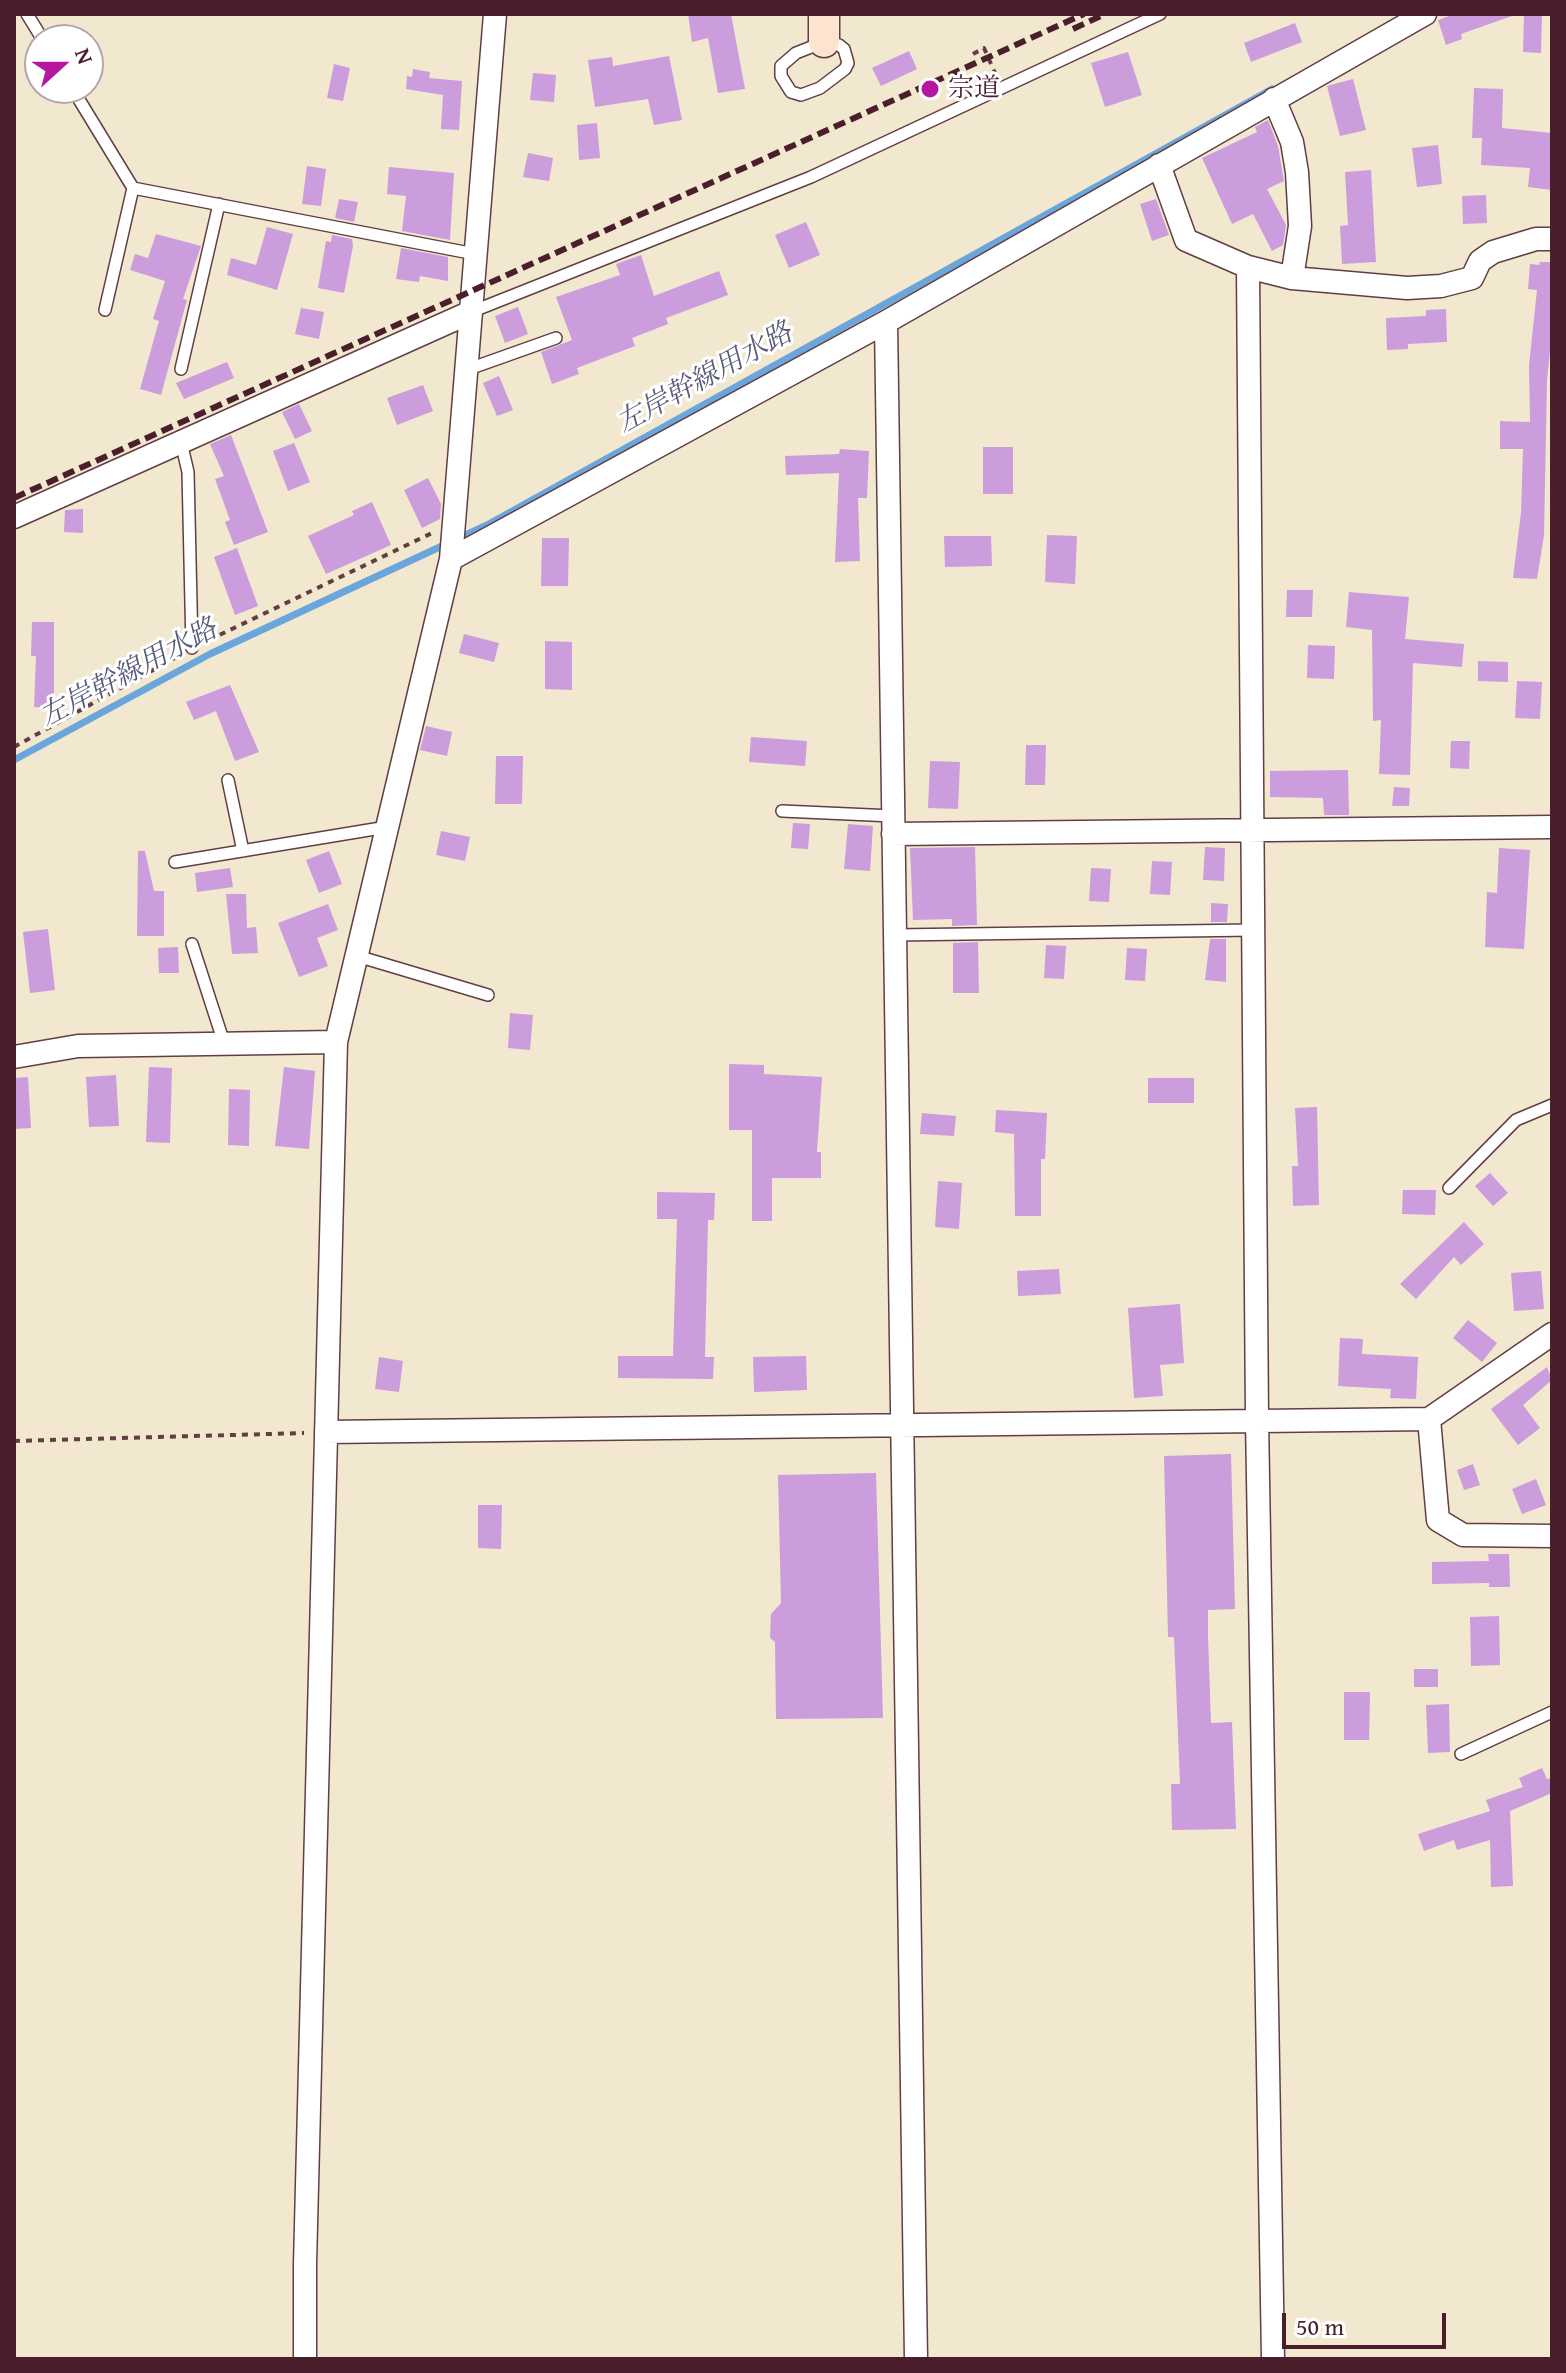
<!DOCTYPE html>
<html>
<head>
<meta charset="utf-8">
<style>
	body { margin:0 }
	#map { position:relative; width:1566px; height:2373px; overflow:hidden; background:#f1e8cf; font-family:"Gentium Book Plus",serif }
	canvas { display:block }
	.frame { position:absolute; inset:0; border:16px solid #4a1f2b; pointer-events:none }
	.north { position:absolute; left:24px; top:24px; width:80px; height:80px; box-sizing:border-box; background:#fff; border:2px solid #b7a5aa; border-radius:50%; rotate:69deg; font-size:22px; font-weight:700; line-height:32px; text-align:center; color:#4a1f2b }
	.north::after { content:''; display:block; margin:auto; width:28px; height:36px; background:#b5179e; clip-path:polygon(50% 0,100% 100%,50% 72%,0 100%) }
	.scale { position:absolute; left:1282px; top:2313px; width:164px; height:36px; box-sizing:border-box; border:4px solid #4a1f2b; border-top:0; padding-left:10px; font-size:24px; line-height:28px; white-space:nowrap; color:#4a1f2b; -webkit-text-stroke:6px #fff; paint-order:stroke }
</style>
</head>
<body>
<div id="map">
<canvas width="1566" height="2373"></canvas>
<div class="frame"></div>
<div class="north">N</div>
<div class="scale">50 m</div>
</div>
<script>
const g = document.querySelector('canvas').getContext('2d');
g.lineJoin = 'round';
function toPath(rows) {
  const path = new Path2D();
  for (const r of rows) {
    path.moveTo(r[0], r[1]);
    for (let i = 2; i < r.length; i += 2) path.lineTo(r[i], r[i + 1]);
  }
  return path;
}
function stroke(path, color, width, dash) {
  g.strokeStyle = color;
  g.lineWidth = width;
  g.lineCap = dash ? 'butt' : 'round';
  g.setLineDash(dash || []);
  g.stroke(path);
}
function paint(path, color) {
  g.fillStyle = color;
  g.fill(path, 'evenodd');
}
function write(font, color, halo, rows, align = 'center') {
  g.font = font + ' "Gentium Book Plus","Noto Serif JP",serif';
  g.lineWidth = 6;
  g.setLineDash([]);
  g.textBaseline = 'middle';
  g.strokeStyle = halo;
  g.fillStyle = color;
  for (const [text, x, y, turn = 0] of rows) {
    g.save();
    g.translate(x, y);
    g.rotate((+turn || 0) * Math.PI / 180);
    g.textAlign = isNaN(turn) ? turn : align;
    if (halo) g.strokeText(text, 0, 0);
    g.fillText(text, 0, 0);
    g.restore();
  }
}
stroke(toPath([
	[14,760,210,654,487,525,1272,89]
]), '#6aa6db', 7);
paint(toPath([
	[688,14,731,14,745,89,718,93,708,38,692,42],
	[1455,14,1511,14,1512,16,1461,34,1462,39,1446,45,1438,20],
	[1524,14,1542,14,1541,53,1523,52],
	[1295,23,1302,42,1251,62,1244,43],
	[909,51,917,69,881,86,872,68],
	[1128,52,1142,95,1105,107,1091,63],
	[669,56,682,120,654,125,648,99,595,107,588,60,612,57,613,66],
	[334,64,350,68,343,101,327,98],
	[413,69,430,72,429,78,462,81,459,130,441,129,443,95,406,89,407,76,412,77],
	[533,73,556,75,554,102,530,100],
	[1353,79,1366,130,1340,136,1327,86],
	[1474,88,1503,89,1502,128,1552,133,1552,190,1528,187,1530,168,1481,165,1482,138,1472,138],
	[1268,120,1278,146,1284,181,1267,189,1286,225,1283,245,1272,251,1253,214,1232,224,1202,158,1257,132,1255,127],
	[597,123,600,158,579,160,577,125],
	[1438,145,1442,184,1417,187,1412,148],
	[528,153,553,158,549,181,523,177],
	[307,166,326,169,321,206,302,204],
	[389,167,454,173,450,240,402,231,406,196,387,194],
	[1371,170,1376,262,1342,264,1340,226,1348,225,1345,172],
	[1486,195,1487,223,1463,224,1462,196],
	[339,199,358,202,354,222,335,218],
	[1156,199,1169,235,1152,241,1140,204],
	[806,222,820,255,789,268,775,235],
	[267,227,293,234,277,290,227,275,231,258,256,265],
	[156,234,201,246,183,299,187,300,161,395,140,389,159,321,153,319,165,281,130,270,135,254,148,258],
	[332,235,352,239,353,246,344,293,318,288,326,241,331,242],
	[401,248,448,257,448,281,420,276,419,282,396,279],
	[641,255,654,296,719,271,728,295,666,318,668,324,632,338,635,346,577,368,579,374,552,384,541,352,572,340,556,297,620,275,616,264],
	[1540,262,1552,262,1552,332,1547,380,1544,535,1537,579,1513,578,1521,513,1523,449,1500,449,1500,421,1530,422,1529,365,1537,290,1528,289,1530,264,1539,265],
	[518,307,528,334,505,343,495,316],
	[301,308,324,312,319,339,295,334],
	[1446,309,1447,342,1408,344,1408,349,1387,350,1386,318,1426,316,1426,310],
	[227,362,234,378,184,399,176,383],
	[499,376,513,410,497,416,483,383],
	[423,385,433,411,397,425,387,398],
	[299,404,312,431,295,439,282,412],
	[231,435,268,532,234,545,225,522,230,520,215,479,224,476,210,444],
	[294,443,310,482,288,491,273,451],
	[983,447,1013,447,1013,494,983,494],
	[840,449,869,451,867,498,858,498,860,561,835,562,839,473,786,475,785,456,839,454],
	[428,478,441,504,440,519,422,528,404,490],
	[372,502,391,545,326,574,308,536,354,515,352,511],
	[83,509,83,533,64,532,65,510],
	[1047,535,1077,536,1075,584,1045,582],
	[944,536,991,536,992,566,945,567],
	[542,538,569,538,568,586,541,586],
	[237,548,258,606,235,615,214,557],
	[1287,590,1313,590,1312,617,1286,617],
	[1349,592,1409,597,1405,639,1464,644,1462,667,1413,663,1410,775,1379,774,1381,720,1373,721,1372,630,1346,627],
	[32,622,54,622,54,708,34,707,36,656,31,656],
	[464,634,499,643,494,662,459,653],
	[545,641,572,642,572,690,545,689],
	[1308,645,1335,646,1334,679,1307,678],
	[1478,661,1508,662,1508,682,1478,681],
	[1517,681,1542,682,1540,719,1515,718],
	[230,685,259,752,235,761,216,711,194,720,186,702],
	[426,726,452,732,447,756,420,750],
	[751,737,807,741,805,766,749,762],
	[1451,741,1470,741,1469,769,1450,768],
	[1026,745,1046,745,1045,785,1025,785],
	[496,756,523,756,522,804,495,804],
	[930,761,960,762,958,809,928,808],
	[1348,770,1349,815,1324,815,1323,798,1270,797,1270,771],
	[1394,787,1410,788,1409,806,1392,806],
	[793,823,810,824,808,849,791,848],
	[848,824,873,826,870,871,844,869],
	[441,831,470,837,465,861,436,855],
	[975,847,977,925,952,926,952,919,913,920,910,848],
	[1205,847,1225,848,1224,881,1203,880],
	[1499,848,1530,850,1524,949,1485,947,1487,892,1497,893],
	[138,851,145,851,154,891,164,891,164,936,137,936],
	[329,851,342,884,319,893,306,860],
	[1152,861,1172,862,1170,895,1150,894],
	[230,868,233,887,197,892,195,873],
	[1091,868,1111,869,1109,902,1089,901],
	[226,894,246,894,247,928,256,927,258,953,232,954],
	[1211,903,1228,904,1227,922,1211,922],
	[328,904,338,930,317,938,328,966,299,977,278,923],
	[48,929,55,990,30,993,23,932],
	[1210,939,1226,939,1226,982,1205,980],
	[978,942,979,993,953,993,953,943],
	[1046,945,1066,946,1064,979,1044,978],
	[178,947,179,973,159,973,158,948],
	[1127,948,1147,949,1145,981,1125,980],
	[510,1013,533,1015,530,1050,508,1048],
	[729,1064,764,1065,764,1074,822,1077,817,1152,821,1152,821,1178,772,1178,772,1221,752,1221,752,1130,729,1130],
	[149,1067,172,1068,170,1143,146,1142],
	[284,1067,315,1071,309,1149,275,1146],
	[116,1075,119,1126,89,1127,86,1077],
	[28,1077,31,1128,14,1129,14,1078],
	[1148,1078,1194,1078,1194,1103,1148,1103],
	[229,1089,250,1090,249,1146,228,1145],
	[1317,1107,1319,1205,1293,1206,1292,1166,1298,1166,1295,1108],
	[996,1110,1047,1113,1045,1159,1041,1159,1041,1216,1015,1216,1014,1134,995,1132],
	[922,1113,956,1116,954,1136,920,1134],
	[1490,1173,1508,1193,1493,1206,1475,1186],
	[938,1181,962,1183,959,1229,935,1227],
	[1403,1190,1436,1190,1435,1215,1402,1214],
	[657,1192,715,1193,714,1220,708,1220,705,1357,714,1357,713,1379,618,1378,618,1356,673,1356,677,1219,657,1219],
	[1464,1222,1484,1244,1461,1265,1454,1257,1416,1299,1400,1284],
	[1059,1269,1061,1294,1018,1296,1017,1271],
	[1541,1271,1544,1309,1514,1311,1511,1273],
	[1180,1304,1184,1363,1160,1365,1163,1396,1134,1398,1128,1308],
	[1468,1320,1497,1343,1482,1362,1453,1338],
	[1340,1338,1363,1339,1362,1354,1418,1357,1416,1399,1390,1398,1391,1389,1338,1386],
	[806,1356,807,1390,754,1392,753,1357],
	[379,1357,403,1361,399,1392,375,1389],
	[1547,1367,1552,1380,1523,1405,1540,1428,1518,1445,1491,1409],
	[1231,1454,1235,1609,1208,1610,1208,1636,1211,1723,1232,1722,1236,1829,1172,1830,1171,1784,1180,1784,1174,1637,1168,1637,1164,1456],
	[1473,1464,1480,1485,1464,1490,1457,1470],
	[876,1473,883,1718,776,1719,775,1642,770,1638,771,1614,781,1603,778,1475],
	[1536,1479,1546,1505,1522,1514,1512,1489],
	[478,1505,502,1505,501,1549,478,1548],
	[1488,1554,1509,1554,1510,1587,1489,1587,1489,1583,1432,1584,1432,1562,1489,1561],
	[1499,1616,1500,1665,1471,1666,1470,1617],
	[1414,1669,1438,1669,1438,1687,1414,1687],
	[1344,1692,1370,1692,1369,1740,1344,1740],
	[1449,1704,1450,1752,1428,1753,1426,1705],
	[1542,1768,1547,1779,1552,1778,1552,1793,1510,1811,1513,1886,1491,1887,1490,1840,1457,1850,1454,1840,1424,1851,1418,1834,1490,1811,1486,1800,1523,1787,1519,1778]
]), '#cb9ddc');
const lane = toPath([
	[27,14,43,40],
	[824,42,839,45,844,49,848,63,845,69,820,88,801,95,791,92,781,76,781,66,796,53,824,42],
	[72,88,133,188,475,254],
	[105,310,133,188],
	[471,312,811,177,1160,14],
	[181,369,219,204],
	[466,370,556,338],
	[181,442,188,472,192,648],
	[228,780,243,851],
	[782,811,893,816],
	[175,862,387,827],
	[895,935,1253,930],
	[192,944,224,1043],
	[357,956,488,995],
	[1449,1188,1516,1120,1552,1105],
	[1461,1754,1552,1712]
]);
const street = toPath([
	[1274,99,1292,142,1297,172,1300,226,1292,278],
	[1159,165,1186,240,1248,267,1292,278,1407,288,1441,286,1472,278,1480,261,1493,252,1536,239,1552,239],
	[1248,267,1257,1419,1273,2359],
	[886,322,916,2359],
	[14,517,471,312],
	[451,559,886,322,1425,14],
	[893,834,1552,827],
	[14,1057,78,1046,336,1042],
	[1429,1419,1438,1520,1463,1535,1552,1536],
	[326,1432,1429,1419,1552,1334],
	[305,2359,305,2264,336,1042,451,559,495,14]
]);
const secondary = toPath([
	[824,42,824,14]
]);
stroke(lane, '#633d44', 14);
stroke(street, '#633d44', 25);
stroke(secondary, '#633d44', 33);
stroke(toPath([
	[973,54,984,48,995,73],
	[209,640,432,533],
	[14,747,180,655],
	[14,1441,304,1433]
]), '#633d44', 4, [6, 6]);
stroke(lane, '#fff', 11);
stroke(street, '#fff', 22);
stroke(secondary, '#fde4d1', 30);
stroke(toPath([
	[1073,29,1105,14],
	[14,498,1084,14]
]), '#4a1f2b', 6, [12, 6]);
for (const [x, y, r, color] of [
	[930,89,10,"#b5179e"]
]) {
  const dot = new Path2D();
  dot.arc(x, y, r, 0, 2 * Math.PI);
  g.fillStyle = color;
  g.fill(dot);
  stroke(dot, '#fff', 3);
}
write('26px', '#4a1f2b', '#fff', [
	["宗道",948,89]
], 'left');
write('italic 28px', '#585c7a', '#fff', [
	["左岸幹線用水路",705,379,-29],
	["左岸幹線用水路",129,674,-28]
]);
</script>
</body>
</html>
